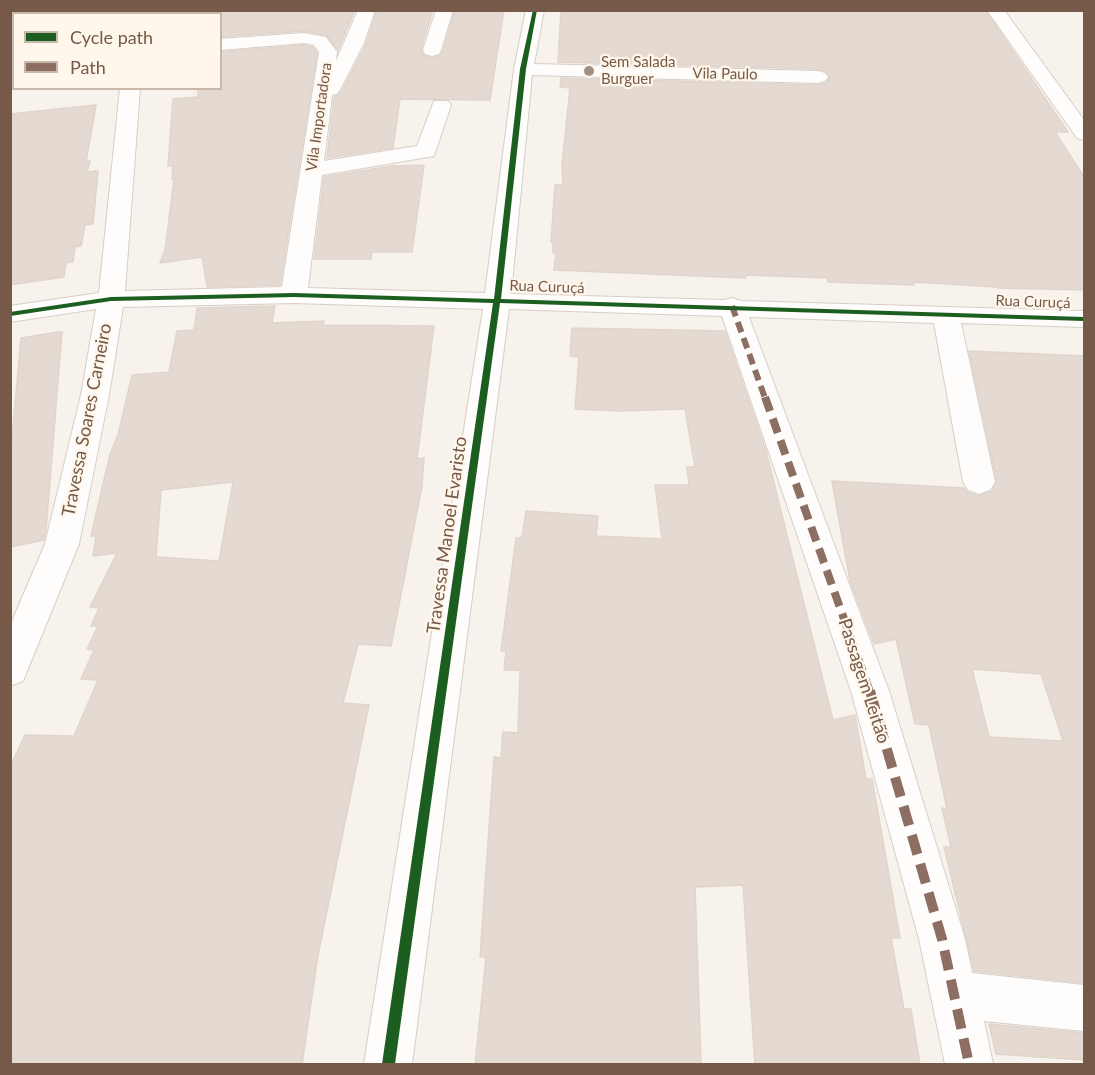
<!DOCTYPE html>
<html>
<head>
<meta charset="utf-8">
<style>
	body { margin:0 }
	#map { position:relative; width:1095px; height:1075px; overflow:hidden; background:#f7f2eb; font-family:Lato,sans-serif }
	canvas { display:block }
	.frame { position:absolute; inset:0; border:12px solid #765949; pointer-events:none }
	.legend { position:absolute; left:12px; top:12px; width:210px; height:78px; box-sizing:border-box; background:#fff7eb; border:2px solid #c8b8aa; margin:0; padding:8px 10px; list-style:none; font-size:18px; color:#765949 }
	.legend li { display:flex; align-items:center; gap:12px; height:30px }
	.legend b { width:30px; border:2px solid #c8b8aa }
</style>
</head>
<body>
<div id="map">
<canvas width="1095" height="1075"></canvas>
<div class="frame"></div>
<ul class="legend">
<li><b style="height:8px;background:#1b5e20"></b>Cycle path</li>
<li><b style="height:8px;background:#8d6e63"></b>Path</li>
</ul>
</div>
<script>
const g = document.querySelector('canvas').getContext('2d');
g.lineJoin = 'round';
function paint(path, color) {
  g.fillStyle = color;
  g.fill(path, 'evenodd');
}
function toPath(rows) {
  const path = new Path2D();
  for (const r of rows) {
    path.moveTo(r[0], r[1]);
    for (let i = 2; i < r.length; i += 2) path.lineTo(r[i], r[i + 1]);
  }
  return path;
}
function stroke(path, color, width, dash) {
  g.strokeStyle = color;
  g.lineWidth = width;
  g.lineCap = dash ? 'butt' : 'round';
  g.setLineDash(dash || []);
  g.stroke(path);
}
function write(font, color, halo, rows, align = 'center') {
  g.font = font + ' Lato,sans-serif';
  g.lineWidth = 4.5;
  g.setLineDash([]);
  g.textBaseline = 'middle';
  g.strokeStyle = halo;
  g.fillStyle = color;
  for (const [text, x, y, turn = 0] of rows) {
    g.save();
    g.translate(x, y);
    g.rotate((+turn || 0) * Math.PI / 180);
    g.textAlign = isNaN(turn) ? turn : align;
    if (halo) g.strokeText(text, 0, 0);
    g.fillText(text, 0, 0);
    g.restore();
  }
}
const building = toPath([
	[220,10,355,10,338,50,326,35,304,31,220,37,220,10],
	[377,10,433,10,421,49,423,55,431,58,440,56,443,51,455,10,504,10,490,100,400,99,393,148,327,158,334,97,342,91,366,44,377,10],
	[561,10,985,10,1068,132,1055,132,1084,177,1084,290,998,288,997,287,913,282,914,285,828,282,827,278,746,275,746,278,554,270,556,253,553,253,553,242,551,242,555,185,563,185,562,165,570,88,560,87,561,78,818,85,826,83,830,77,826,71,818,69,558,62,561,10],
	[304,45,313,47,317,53,280,285,207,287,202,257,160,263,165,250,174,179,172,179,173,166,168,166,173,99,198,97,198,88,220,88,220,52,304,45],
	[96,105,86,162,90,161,87,172,98,171,93,224,85,225,81,246,75,247,73,262,66,263,64,277,10,285,10,114,96,105],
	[424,165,412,252,372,252,371,259,314,259,324,177,391,166,424,165],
	[275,306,272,323,324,321,323,325,434,326,417,459,424,458,422,486,391,646,358,644,343,703,369,705,318,955,302,1065,10,1065,10,767,25,735,74,736,98,680,81,679,94,650,87,649,98,626,91,626,99,608,90,607,117,553,93,556,96,536,91,536,110,454,118,435,132,375,169,372,177,331,194,330,197,308,275,306],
	[233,482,219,561,156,557,161,490,233,482],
	[572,328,725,331,766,451,833,720,855,715,866,779,872,779,900,938,891,938,904,1009,911,1009,920,1065,755,1065,743,885,695,887,701,1065,475,1065,486,957,480,957,494,757,501,758,503,732,518,733,520,670,504,670,506,651,501,651,516,538,522,538,526,511,598,516,596,536,662,539,655,485,689,485,687,467,695,467,685,409,619,411,575,409,579,357,570,356,572,328],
	[58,332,62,332,46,530,44,540,10,547,10,460,21,338,58,332],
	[969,351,1084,356,1084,983,974,971,944,847,951,847,942,808,947,809,929,725,915,724,896,639,874,644,850,581,832,481,964,488,967,492,978,496,992,491,997,482,969,351],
	[972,669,1041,674,1063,741,989,737,972,669],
	[989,1024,1084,1033,1084,1060,996,1054,989,1024]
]);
paint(building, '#e4dad2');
stroke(building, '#e0d5cc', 1.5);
const minor = toPath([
	[358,10,375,10,364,43,340,90,337,94,332,95,324,161,417,146,434,101,448,101,451,105,434,156,322,175,308,288,485,293,514,69,526,10,544,10,534,64,818,71,825,73,828,77,825,81,818,83,532,75,511,294,724,300,732,298,741,301,1084,311,1084,327,961,323,995,482,990,490,979,494,968,490,963,482,934,323,749,317,889,691,965,939,972,973,1084,985,1084,1031,984,1021,993,1064,945,1064,919,939,851,691,722,316,509,309,412,1064,364,1064,483,309,294,303,123,307,109,395,79,544,23,681,10,686,10,626,45,544,81,395,96,309,10,322,10,306,99,293,120,88,140,88,125,291,282,287,319,52,314,45,304,43,220,50,220,39,304,33,326,37,337,52,336,61,358,10],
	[436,10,453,10,441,50,439,54,432,56,425,54,423,50,436,10],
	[987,10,1004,10,1084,120,1084,140,1077,138,987,10]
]);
const major = toPath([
	[130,10,147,10,147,14,129,14,130,10],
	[10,59,14,59,14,71,10,71,10,59]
]);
stroke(minor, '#d6cec8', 2);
stroke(major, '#d8cfc9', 2);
paint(minor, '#fefdfc');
paint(major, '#f2ede5');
stroke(toPath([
	[732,306,765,398]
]), '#8d6e63', 6, [11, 6]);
stroke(toPath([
	[765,397,870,692]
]), '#8d6e63', 8, [15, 8]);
stroke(toPath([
	[870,691,942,939,969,1064]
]), '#8d6e63', 10, [20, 10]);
paint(toPath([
	[533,10,537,10,526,69,501,299,1084,317,1084,321,500,303,395,1064,382,1064,493,303,294,297,111,301,10,316,10,312,111,297,294,293,494,299,520,69,533,10]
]), '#1b5e20');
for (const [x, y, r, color] of [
	[589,71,6,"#a38f82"]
]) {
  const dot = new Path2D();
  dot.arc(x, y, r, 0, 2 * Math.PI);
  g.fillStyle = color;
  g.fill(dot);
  stroke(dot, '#fff7eb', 2);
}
write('15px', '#765949', '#fff7eb', [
	["Sem Salada",601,62],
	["Burguer",601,79]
], 'left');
write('15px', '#765949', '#fff7eb', [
	["Vila Paulo",725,74,1],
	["Vila Importadora",319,117,-82],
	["Rua Curuçá",547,287,2],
	["Rua Curuçá",1033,302,2]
]);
write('18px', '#765949', '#fff7eb', [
	["Travessa Soares Carneiro",87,420,-79],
	["Travessa Manoel Evaristo",447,535,-82],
	["Passagem Leitão",864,681,72]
]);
</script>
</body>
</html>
